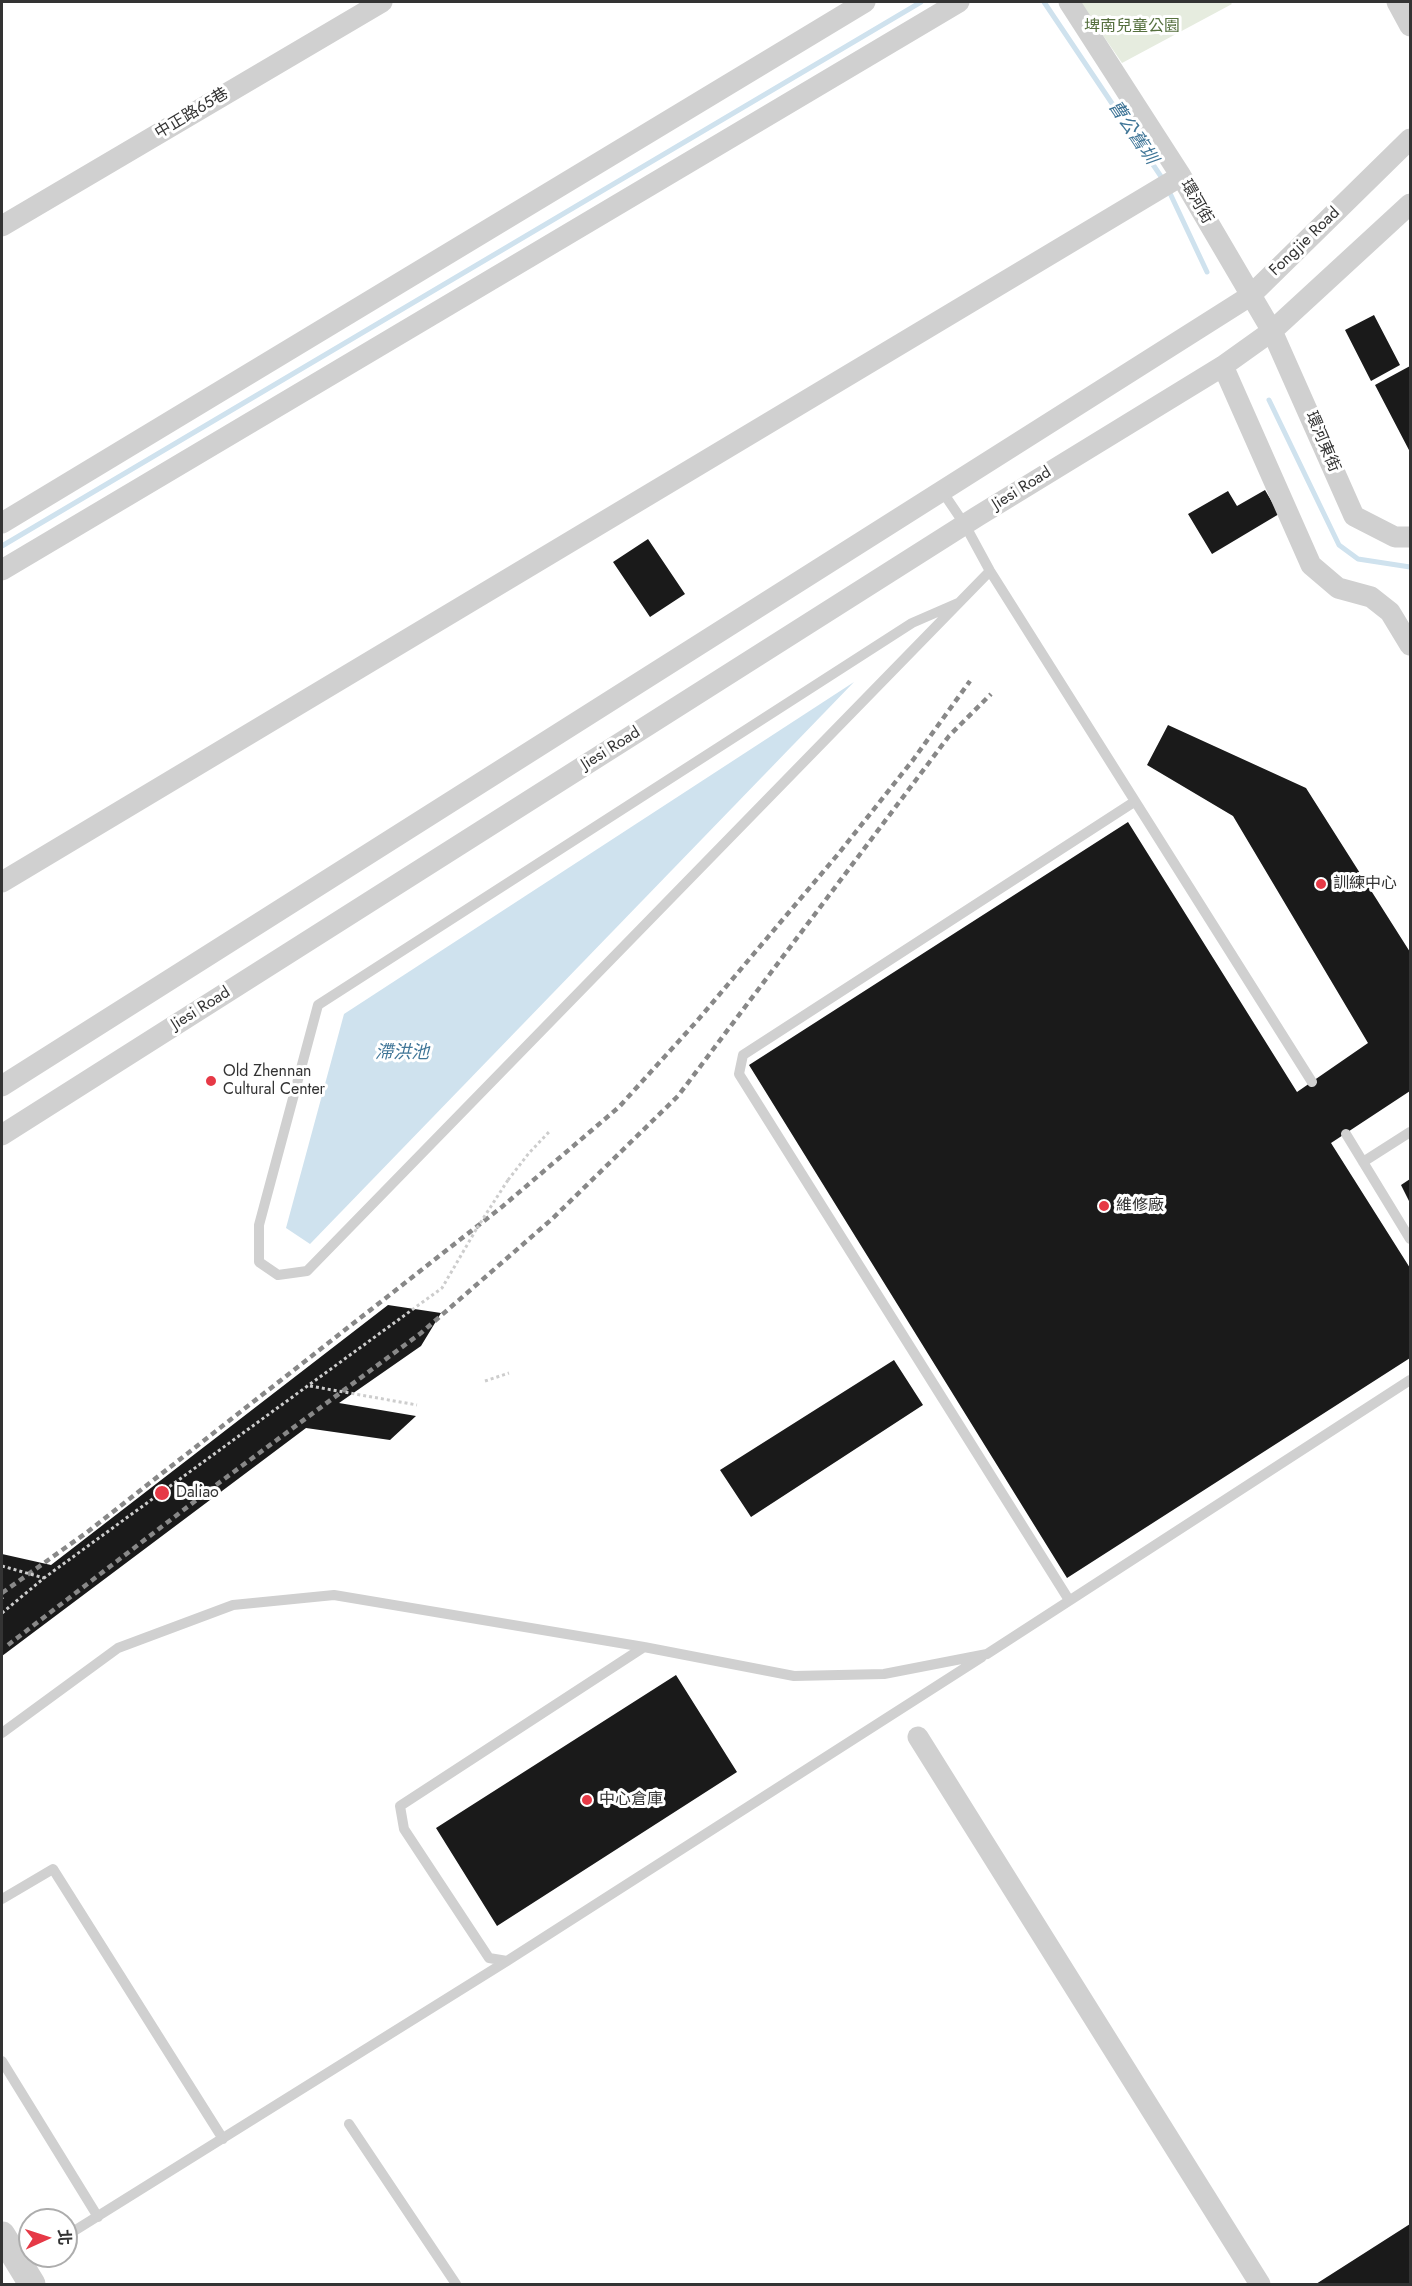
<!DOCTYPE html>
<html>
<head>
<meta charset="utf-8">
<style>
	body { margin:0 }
	#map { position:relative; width:1412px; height:2286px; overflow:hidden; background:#fff; font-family:Jost,"Noto Sans TC",sans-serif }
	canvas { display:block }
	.frame { position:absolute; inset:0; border:3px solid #333; pointer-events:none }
	.north { position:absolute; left:18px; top:2208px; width:60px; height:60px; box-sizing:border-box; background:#fff; border:2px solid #adadad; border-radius:50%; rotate:87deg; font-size:16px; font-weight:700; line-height:24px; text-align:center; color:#333 }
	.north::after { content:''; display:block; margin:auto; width:21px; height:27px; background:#e63946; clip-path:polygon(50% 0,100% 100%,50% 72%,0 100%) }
</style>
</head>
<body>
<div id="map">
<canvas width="1412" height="2286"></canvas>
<div class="frame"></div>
<div class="north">北</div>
</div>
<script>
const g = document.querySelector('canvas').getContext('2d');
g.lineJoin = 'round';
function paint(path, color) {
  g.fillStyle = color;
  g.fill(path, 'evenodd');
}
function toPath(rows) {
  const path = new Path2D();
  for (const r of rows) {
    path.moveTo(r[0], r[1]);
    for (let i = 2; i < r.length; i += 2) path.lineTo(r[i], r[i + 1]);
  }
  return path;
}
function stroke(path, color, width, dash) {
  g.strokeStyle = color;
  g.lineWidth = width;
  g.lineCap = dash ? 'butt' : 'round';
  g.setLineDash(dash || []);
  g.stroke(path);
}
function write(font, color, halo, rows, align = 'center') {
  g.font = font + ' Jost,"Noto Sans TC",sans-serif';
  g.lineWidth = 6;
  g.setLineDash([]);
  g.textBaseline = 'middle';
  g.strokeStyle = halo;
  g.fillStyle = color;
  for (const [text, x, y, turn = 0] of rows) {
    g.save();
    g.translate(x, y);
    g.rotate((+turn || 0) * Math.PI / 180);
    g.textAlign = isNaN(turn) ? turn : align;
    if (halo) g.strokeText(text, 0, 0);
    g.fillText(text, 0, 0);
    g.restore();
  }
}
paint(toPath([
	[1080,2,1230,2,1232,4,1122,63]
]), '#e6ecdf');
paint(toPath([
	[854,682,310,1244,286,1228,344,1014]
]), '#cfe2ee');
stroke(toPath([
	[1044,2,1164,181],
	[1168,189,1207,272],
	[1269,400,1339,545,1358,559,1410,567],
	[2,546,921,2]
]), '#cfe2ee', 5);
paint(toPath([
	[1374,315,1400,365,1371,381,1345,330],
	[1410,366,1410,452,1375,385],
	[1265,490,1279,514,1212,554,1188,514,1228,491,1237,506],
	[648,539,685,594,650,617,613,562],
	[1168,725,1306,788,1410,952,1410,1091,1331,1143,1410,1268,1410,1358,1067,1578,749,1065,1128,822,1297,1092,1368,1043,1233,816,1147,765],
	[1410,1179,1410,1203,1401,1185],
	[388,1305,441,1313,421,1346,339,1403,416,1416,390,1440,306,1428,2,1656,2,1600,4,1598,2,1597,2,1554,51,1565],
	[894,1360,923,1405,751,1517,720,1470],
	[676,1675,737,1772,497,1926,436,1828],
	[1410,2224,1410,2284,1316,2284]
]), '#1a1a1a');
stroke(toPath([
	[508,1180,529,1153,549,1132],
	[485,1381,509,1373],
	[2,1613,44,1578,442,1288,477,1228]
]), '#cdcdcd', 3, [3, 3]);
stroke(toPath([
	[942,491,965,525,990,571,1312,1082],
	[958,603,912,623,318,1005,259,1225,259,1262,278,1275,307,1271,990,571],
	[1346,1134,1410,1239],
	[1363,1162,1410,1132],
	[1069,1600,739,1074,743,1055,1134,802],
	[2,1733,118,1648,233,1605,334,1595,644,1647,794,1676,884,1674,987,1654,1410,1380],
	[2,1899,53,1869,223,2139],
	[507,1961,489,1958,404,1829,400,1806,644,1647],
	[2,2061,98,2217],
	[349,2124,456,2284],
	[66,2236,507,1961,982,1657]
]), '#d0d0d0', 10);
stroke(toPath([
	[1069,2,1181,176,1272,331,1354,516,1395,537,1410,537],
	[1397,2,1410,26],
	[2,226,382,2],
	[1223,366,1311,565,1338,588,1371,597,1390,612,1410,645],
	[2,523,865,2],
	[2,570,959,2],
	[2,882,1181,176],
	[2,1086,1250,296,1410,139],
	[2,1135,978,516,1223,366,1272,331,1410,204],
	[918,1737,1260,2284]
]), '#d0d0d0', 21);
stroke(toPath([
	[2,2235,32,2284]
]), '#d0d0d0', 27);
stroke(toPath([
	[2,1593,86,1533,503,1206,619,1107,697,1021,839,853,913,760,970,681],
	[8,1645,212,1488,421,1333,552,1219,678,1096,949,736,991,694]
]), '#888', 4.5, [6, 4.5]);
stroke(toPath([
	[477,1228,508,1180],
	[310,1386,417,1405],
	[2,1566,44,1578]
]), '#cdcdcd', 3, [3, 3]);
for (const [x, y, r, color] of [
	[1321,884,6,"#e63946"],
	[211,1081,6,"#e63946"],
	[1104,1206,6,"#e63946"],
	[162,1493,8,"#e63946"],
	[587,1800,6,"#e63946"]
]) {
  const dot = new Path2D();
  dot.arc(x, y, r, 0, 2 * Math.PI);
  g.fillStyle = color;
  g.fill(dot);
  stroke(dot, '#fff', 2);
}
write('16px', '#56703f', '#fff', [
	["埤南兒童公園",1132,27]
]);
write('16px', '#333', '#fff', [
	["中正路65巷",192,114,-31],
	["環河街",1196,202,60],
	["Fongjie Road",1305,242,-44],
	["環河東街",1322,442,67],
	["Jiesi Road",1022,489,-32],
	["Jiesi Road",611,749,-32],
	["Jiesi Road",201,1009,-32]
]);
write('16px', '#333', '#fff', [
	["訓練中心",1333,884],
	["Old Zhennan",223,1072],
	["Cultural Center",223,1090],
	["維修廠",1116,1206],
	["Daliao",176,1493],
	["中心倉庫",599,1800]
], 'left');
write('italic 18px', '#3f7597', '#fff', [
	["曹公舊圳",1132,133,56],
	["滯洪池",402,1054]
]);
</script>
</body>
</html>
